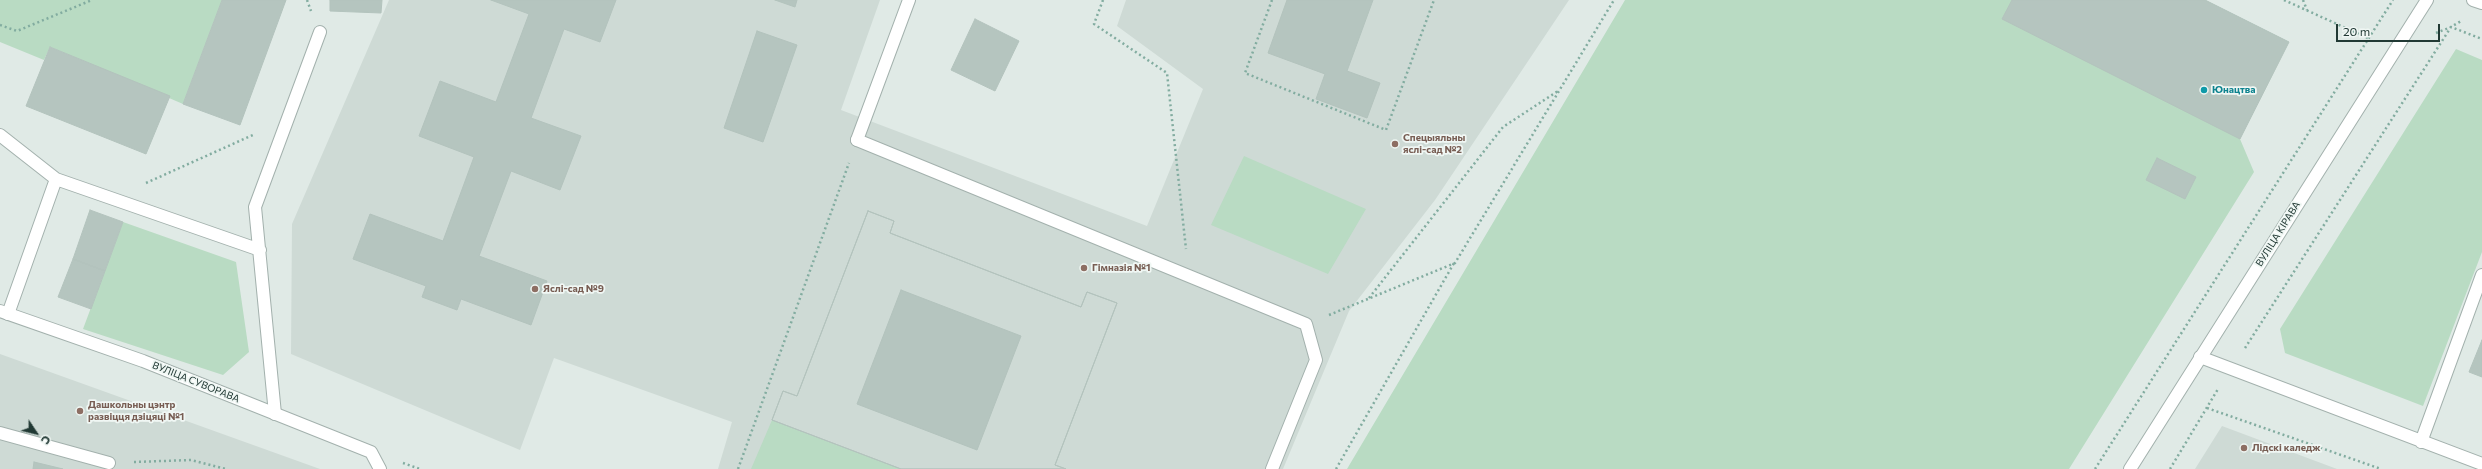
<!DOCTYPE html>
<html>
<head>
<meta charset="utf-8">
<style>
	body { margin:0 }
	#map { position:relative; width:2482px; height:469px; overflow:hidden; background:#e0eae6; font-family:Commissioner,sans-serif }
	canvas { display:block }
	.north { position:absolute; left:16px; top:413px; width:40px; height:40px; -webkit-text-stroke:3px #f0f7f4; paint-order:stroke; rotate:125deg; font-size:11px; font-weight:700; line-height:16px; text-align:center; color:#213934 }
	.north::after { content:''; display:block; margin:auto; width:14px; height:18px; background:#213934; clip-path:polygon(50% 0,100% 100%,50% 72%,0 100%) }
	.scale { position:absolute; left:2336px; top:24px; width:104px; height:18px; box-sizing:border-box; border:2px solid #213934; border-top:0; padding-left:5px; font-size:12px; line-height:14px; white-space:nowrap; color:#213934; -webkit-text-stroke:3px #f0f7f4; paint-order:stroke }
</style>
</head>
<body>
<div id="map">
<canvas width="2482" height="469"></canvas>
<div class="north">С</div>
<div class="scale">20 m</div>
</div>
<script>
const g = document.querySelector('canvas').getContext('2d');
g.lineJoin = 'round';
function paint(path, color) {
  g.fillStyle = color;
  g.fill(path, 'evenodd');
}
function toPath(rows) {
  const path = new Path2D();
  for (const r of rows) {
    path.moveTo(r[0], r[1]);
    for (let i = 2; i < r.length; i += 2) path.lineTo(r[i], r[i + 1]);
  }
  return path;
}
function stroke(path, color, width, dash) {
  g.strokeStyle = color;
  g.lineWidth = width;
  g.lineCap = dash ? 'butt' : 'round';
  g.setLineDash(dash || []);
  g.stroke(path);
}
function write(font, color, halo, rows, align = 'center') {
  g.font = font + ' Commissioner,sans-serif';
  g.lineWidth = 3.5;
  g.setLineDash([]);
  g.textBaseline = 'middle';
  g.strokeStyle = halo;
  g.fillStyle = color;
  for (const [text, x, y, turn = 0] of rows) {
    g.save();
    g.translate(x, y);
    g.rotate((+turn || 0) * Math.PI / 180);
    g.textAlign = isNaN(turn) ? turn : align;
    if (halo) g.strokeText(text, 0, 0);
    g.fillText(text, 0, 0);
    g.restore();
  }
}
paint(toPath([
	[389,0,880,0,841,110,1147,226,1203,89,1117,26,1126,0,1569,0,1435,200,1349,311,1283,469,718,469,732,422,554,358,520,450,291,354,292,224],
	[0,354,320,469,0,469],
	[2222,426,2337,469,2195,469]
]), '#cedad5');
paint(toPath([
	[0,0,222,0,183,104,50,47,44,60,0,42],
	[1625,0,2205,0,2289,42,2240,139,2254,172,2069,469,1347,469],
	[2456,49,2482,60,2482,252,2423,406,2285,353,2280,329],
	[1244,156,1366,209,1328,274,1211,225],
	[123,222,236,262,249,352,223,375,83,329],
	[772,420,901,469,751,469]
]), '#b9dbc3');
const building = toPath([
	[222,0,286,0,240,125,183,104,222,0],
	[330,0,382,0,381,13,330,11,330,0],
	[491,0,616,0,600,42,564,29,531,118,581,136,560,190,511,171,479,256,547,281,531,325,461,299,457,310,422,297,426,286,353,259,370,214,443,241,474,157,419,136,440,81,496,102,529,14,491,0],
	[775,0,797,0,795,7,775,0],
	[1287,0,1373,0,1347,71,1380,83,1367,118,1316,99,1325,74,1268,53,1287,0],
	[2012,0,2205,0,2289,42,2240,139,2002,19,2012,0],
	[975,19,1019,41,995,91,951,70,975,19],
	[757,31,797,45,763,142,724,128,757,31],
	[50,47,170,96,146,154,26,106,50,47],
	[2157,158,2196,177,2185,199,2146,180,2157,158],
	[90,210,123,222,105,271,73,259,90,210],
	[868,211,894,221,890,233,1081,307,1087,292,1117,303,1055,465,1066,469,901,469,772,420,783,391,797,396,868,211],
	[901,290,1021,336,977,450,857,404,901,290],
	[868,211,894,221,890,233,1081,307,1087,292,1117,303,1055,465,1066,469,901,469,772,420,783,391,797,396,868,211],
	[73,259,105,271,91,309,58,297,73,259],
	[2482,340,2482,377,2469,372,2482,340],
	[34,462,63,469,33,469,34,462]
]);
paint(building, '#b5c5bf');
stroke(building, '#b3c3bd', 1);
const service = toPath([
	[0,135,56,179,260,250],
	[857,140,1306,324,1316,360,1272,469],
	[8,314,56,179],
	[2200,357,2482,464],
	[275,414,255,207,320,32],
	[0,433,109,463],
	[2421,442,2482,275]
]);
const minor = toPath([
	[2473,0,2482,3],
	[857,140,909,0],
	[0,311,143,361,371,452,380,469],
	[2130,469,2427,0]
]);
stroke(service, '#a3b1ad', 14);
stroke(minor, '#a3b1ad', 14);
stroke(toPath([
	[307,0,311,11],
	[1103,0,1094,24,1167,73,1186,249],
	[1272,0,1245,73,1386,130,1434,0],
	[2284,0,2370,39],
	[2303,0,2307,10],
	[0,25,17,31,92,0],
	[2436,33,2451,27,2482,39],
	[146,183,255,134],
	[1369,298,1503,127,1558,91],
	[1329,315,1455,263,1614,0],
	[2245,348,2451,27,2461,21],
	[2207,408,2381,469],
	[134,462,191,460,226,469],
	[403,463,420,469],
	[738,469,849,163],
	[1336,469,1454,263],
	[2095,469,2393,0],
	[2170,469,2218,389]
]), '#82aca0', 2.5, [2, 3]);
stroke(service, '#fff', 12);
stroke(minor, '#fff', 12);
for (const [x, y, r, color] of [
	[2204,90,4,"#0f9aa8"],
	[1395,144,4,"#8d6e63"],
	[1084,268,4,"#8d6e63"],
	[535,289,4,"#8d6e63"],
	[80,411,4,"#8d6e63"],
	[2244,448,4,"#8d6e63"]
]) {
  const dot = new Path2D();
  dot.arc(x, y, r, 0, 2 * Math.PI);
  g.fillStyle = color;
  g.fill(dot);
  stroke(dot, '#f0f7f4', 1.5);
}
write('bold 10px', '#0d838f', '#f0f7f4', [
	["Юнацтва",2212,90]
], 'left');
write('bold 10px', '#785e54', '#f0f7f4', [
	["Спецыяльны",1403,138],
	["яслі-сад №2",1403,150],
	["Гімназія №1",1092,268],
	["Яслі-сад №9",543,289],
	["Дашкольны цэнтр",88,405],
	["развіцця дзіцяці №1",88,417],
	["Лідскі каледж",2252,448]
], 'left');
write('10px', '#213934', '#f0f7f4', [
	["ВУЛІЦА КІРАВА",2278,234,-58],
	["ВУЛІЦА СУВОРАВА",196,382,22]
]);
</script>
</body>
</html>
